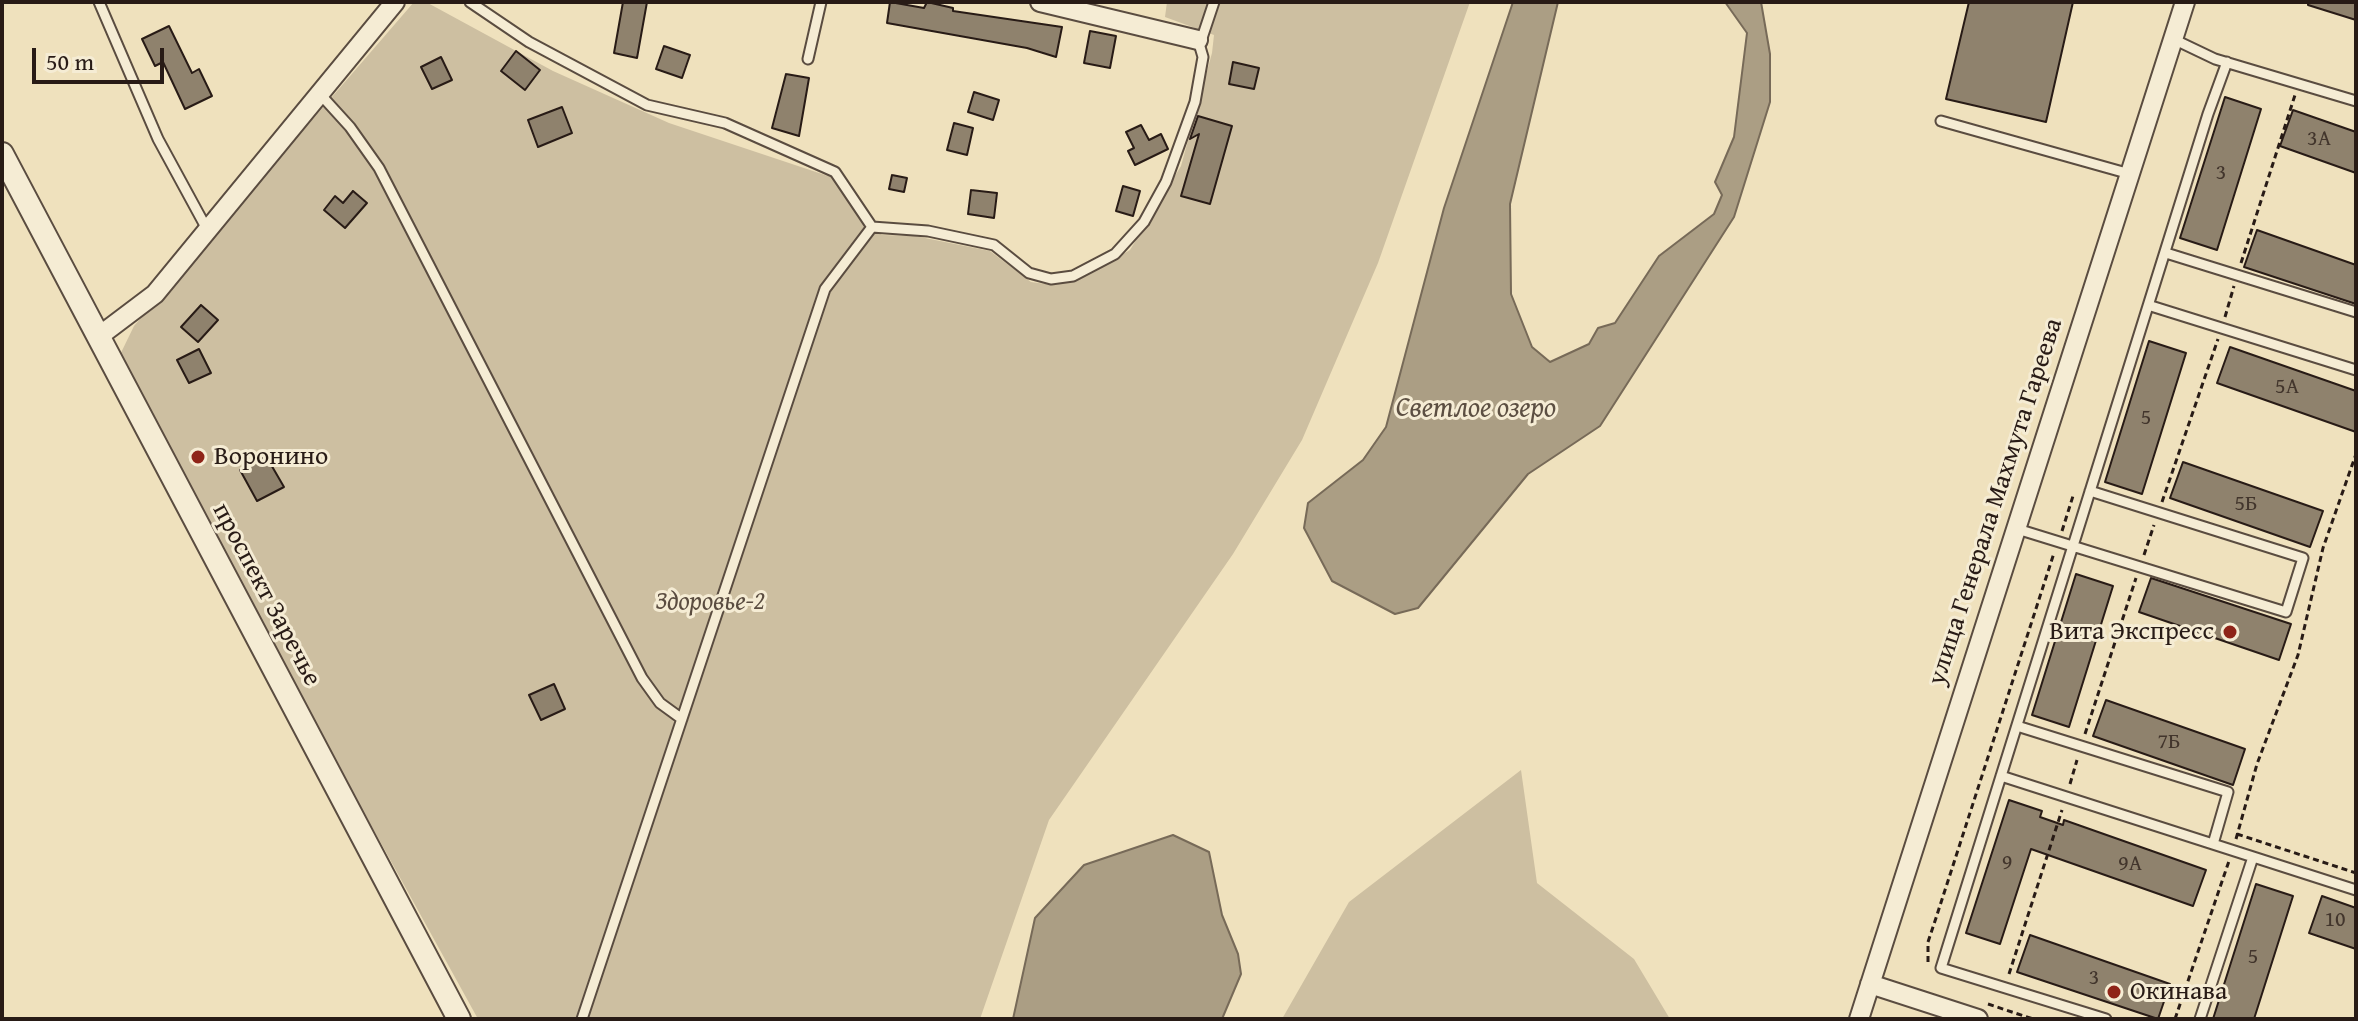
<!DOCTYPE html>
<html>
<head>
<meta charset="utf-8">
<style>
	body { margin:0 }
	#map { position:relative; width:2358px; height:1021px; overflow:hidden; background:#efe1bd; font-family:"Gentium Book Plus",serif }
	canvas { display:block }
	.frame { position:absolute; inset:0; border:4px solid #281b16; pointer-events:none }
	.scale { position:absolute; left:32px; top:48px; width:132px; height:36px; box-sizing:border-box; border:4px solid #281b16; border-top:0; padding-left:10px; font-size:24px; line-height:28px; white-space:nowrap; color:#281b16; -webkit-text-stroke:6px #f5ecd4; paint-order:stroke }
</style>
</head>
<body>
<div id="map">
<canvas width="2358" height="1021"></canvas>
<div class="frame"></div>
<div class="scale">50 m</div>
</div>
<script>
const g = document.querySelector('canvas').getContext('2d');
g.lineJoin = 'round';
function paint(path, color) {
  g.fillStyle = color;
  g.fill(path, 'evenodd');
}
function toPath(rows) {
  const path = new Path2D();
  for (const r of rows) {
    path.moveTo(r[0], r[1]);
    for (let i = 2; i < r.length; i += 2) path.lineTo(r[i], r[i + 1]);
  }
  return path;
}
function stroke(path, color, width, dash) {
  g.strokeStyle = color;
  g.lineWidth = width;
  g.lineCap = dash ? 'butt' : 'round';
  g.setLineDash(dash || []);
  g.stroke(path);
}
function write(font, color, halo, rows, align = 'center') {
  g.font = font + ' "Gentium Book Plus",serif';
  g.lineWidth = 6;
  g.setLineDash([]);
  g.textBaseline = 'middle';
  g.strokeStyle = halo;
  g.fillStyle = color;
  for (const [text, x, y, turn = 0] of rows) {
    g.save();
    g.translate(x, y);
    g.rotate((+turn || 0) * Math.PI / 180);
    g.textAlign = isNaN(turn) ? turn : align;
    if (halo) g.strokeText(text, 0, 0);
    g.fillText(text, 0, 0);
    g.restore();
  }
}
paint(toPath([
	[414,2,426,2,553,71,669,123,834,178,864,223,882,235,915,236,990,251,1031,282,1053,285,1078,280,1130,250,1181,166,1212,53,1214,35,1165,17,1167,2,1470,2,1378,263,1302,440,1233,554,1049,820,980,1019,478,1019,116,363,134,326],
	[1521,770,1537,883,1634,959,1670,1019,1282,1019,1349,902]
]), '#cdbfa1');
const water = toPath([
	[1513,2,1558,2,1510,204,1511,294,1532,347,1550,362,1589,344,1598,328,1615,323,1659,256,1714,214,1722,195,1715,182,1734,137,1747,33,1725,2,1761,2,1770,54,1770,102,1734,217,1600,426,1528,474,1418,608,1395,614,1332,581,1304,528,1308,503,1363,460,1386,427,1444,208,1513,2],
	[1173,835,1209,852,1222,915,1238,954,1241,974,1222,1019,1013,1019,1035,918,1084,865,1173,835]
]);
paint(water, '#ab9e84');
stroke(water, '#776a58', 2);
const building = toPath([
	[623,2,647,2,637,58,614,53,623,2],
	[890,2,924,8,927,2,953,8,953,11,1062,27,1056,57,1027,48,887,23,890,2],
	[1969,2,2073,2,2046,122,1946,99,1969,2],
	[2308,2,2356,2,2356,20,2308,5,2308,2],
	[169,26,192,73,199,69,212,96,185,109,163,62,155,66,142,39,169,26],
	[1090,31,1116,36,1110,68,1084,63,1090,31],
	[664,46,690,55,682,78,656,69,664,46],
	[516,51,540,70,525,90,501,71,516,51],
	[441,57,452,80,432,89,421,67,441,57],
	[1233,62,1259,68,1254,89,1229,84,1233,62],
	[786,74,809,78,799,136,772,128,786,74],
	[974,92,999,100,993,120,968,112,974,92],
	[2225,97,2261,109,2217,250,2180,238,2225,97],
	[562,107,572,133,538,147,528,120,562,107],
	[2293,110,2356,132,2356,173,2280,146,2293,110],
	[1198,116,1232,126,1210,204,1181,196,1199,134,1190,139,1198,116],
	[954,123,973,128,967,155,947,150,954,123],
	[1141,125,1149,140,1161,134,1168,149,1135,165,1128,151,1134,148,1126,132,1141,125],
	[892,175,907,178,904,192,889,189,892,175],
	[1123,186,1140,191,1133,216,1116,211,1123,186],
	[971,190,997,193,994,218,968,214,971,190],
	[353,191,367,203,345,228,324,210,335,196,343,203,353,191],
	[2257,230,2356,265,2356,304,2244,267,2257,230],
	[201,305,218,320,198,342,181,327,201,305],
	[2149,341,2186,353,2142,494,2105,482,2149,341],
	[2230,347,2356,391,2356,432,2217,383,2230,347],
	[199,349,211,373,189,383,177,360,199,349],
	[266,456,284,487,257,501,240,470,266,456],
	[2183,462,2323,511,2310,547,2170,498,2183,462],
	[2076,574,2113,586,2069,727,2032,715,2076,574],
	[2151,578,2291,624,2279,660,2139,612,2151,578],
	[554,684,565,709,541,720,529,695,554,684],
	[2106,700,2245,749,2233,785,2093,736,2106,700],
	[2009,800,2042,811,2040,817,2063,825,2064,820,2206,870,2193,906,2031,849,2000,944,1966,933,2009,800],
	[2256,884,2293,896,2254,1019,2213,1019,2256,884],
	[2322,896,2356,908,2356,949,2309,933,2322,896],
	[2030,935,2170,984,2158,1019,2017,972,2030,935]
]);
paint(building, '#8f826d');
stroke(building, '#281b16', 2);
const service = toPath([
	[99,2,158,139,208,231],
	[470,2,529,42,647,105,725,123,835,172,872,227,928,231,994,245,1029,273,1051,279,1073,276,1115,254,1144,222,1166,182,1195,102,1203,57,1198,40,1202,38,1214,2],
	[2171,38,2215,59,2356,101],
	[808,59,821,2],
	[320,94,350,127,379,168,642,678,660,703,682,719],
	[1941,121,2130,174],
	[2166,253,2356,312],
	[2151,306,2356,370],
	[2014,528,2286,612,2303,558,2090,491],
	[2017,726,2228,792,2213,844],
	[2001,776,2356,890],
	[582,1019,825,289,872,227],
	[2106,1019,1941,968,2208,114,2227,62],
	[2200,1019,2253,857]
]);
const minor = toPath([
	[1040,2,1198,40],
	[98,337,155,294,395,2],
	[1870,984,1978,1019],
	[1859,1019,2185,2]
]);
const tertiary = toPath([
	[2,154,459,1019]
]);
stroke(service, '#5a4c40', 13);
stroke(minor, '#5a4c40', 22);
stroke(tertiary, '#5a4c40', 26);
stroke(toPath([
	[2241,263,2295,95],
	[2225,317,2234,286],
	[2162,502,2218,339],
	[2062,531,2073,496],
	[2144,555,2154,525],
	[2085,734,2136,578],
	[2070,784,2077,760],
	[2237,834,2356,873],
	[2236,839,2257,764,2298,655,2323,548,2356,454],
	[1928,962,1928,942,1936,918,2054,553],
	[2009,974,2062,810],
	[1988,1004,2033,1019],
	[2175,1019,2229,861]
]), '#281b16', 3, [6, 4]);
stroke(service, '#f5ecd4', 9);
stroke(minor, '#f5ecd4', 18);
stroke(tertiary, '#f5ecd4', 22);
for (const [x, y, r, color] of [
	[198,457,8,"#8f2418"],
	[2230,632,8,"#8f2418"],
	[2114,992,8,"#8f2418"]
]) {
  const dot = new Path2D();
  dot.arc(x, y, r, 0, 2 * Math.PI);
  g.fillStyle = color;
  g.fill(dot);
  stroke(dot, '#f5ecd4', 3);
}
write('22px', '#42352c', null, [
	["3А",2319,139],
	["3",2221,173],
	["5А",2287,387],
	["5",2146,418],
	["5Б",2246,504],
	["7Б",2169,742],
	["9",2007,863],
	["9А",2130,864],
	["10",2335,920],
	["5",2253,957],
	["3",2094,978]
]);
write('26px', '#281b16', '#f5ecd4', [
	["Воронино",214,457],
	["Вита Экспресс",2214,632,"right"],
	["Окинава",2130,992]
], 'left');
write('26px', '#281b16', '#f5ecd4', [
	["улица Генерала Махмута Гареева",1996,502,-72],
	["проспект Заречье",266,595,62]
]);
write('italic 26px', '#5a4c40', '#f5ecd4', [
	["Здоровье-2",710,602]
]);
write('italic 28px', '#5c4f42', '#f5ecd4', [
	["Светлое озеро",1476,409]
]);
</script>
</body>
</html>
